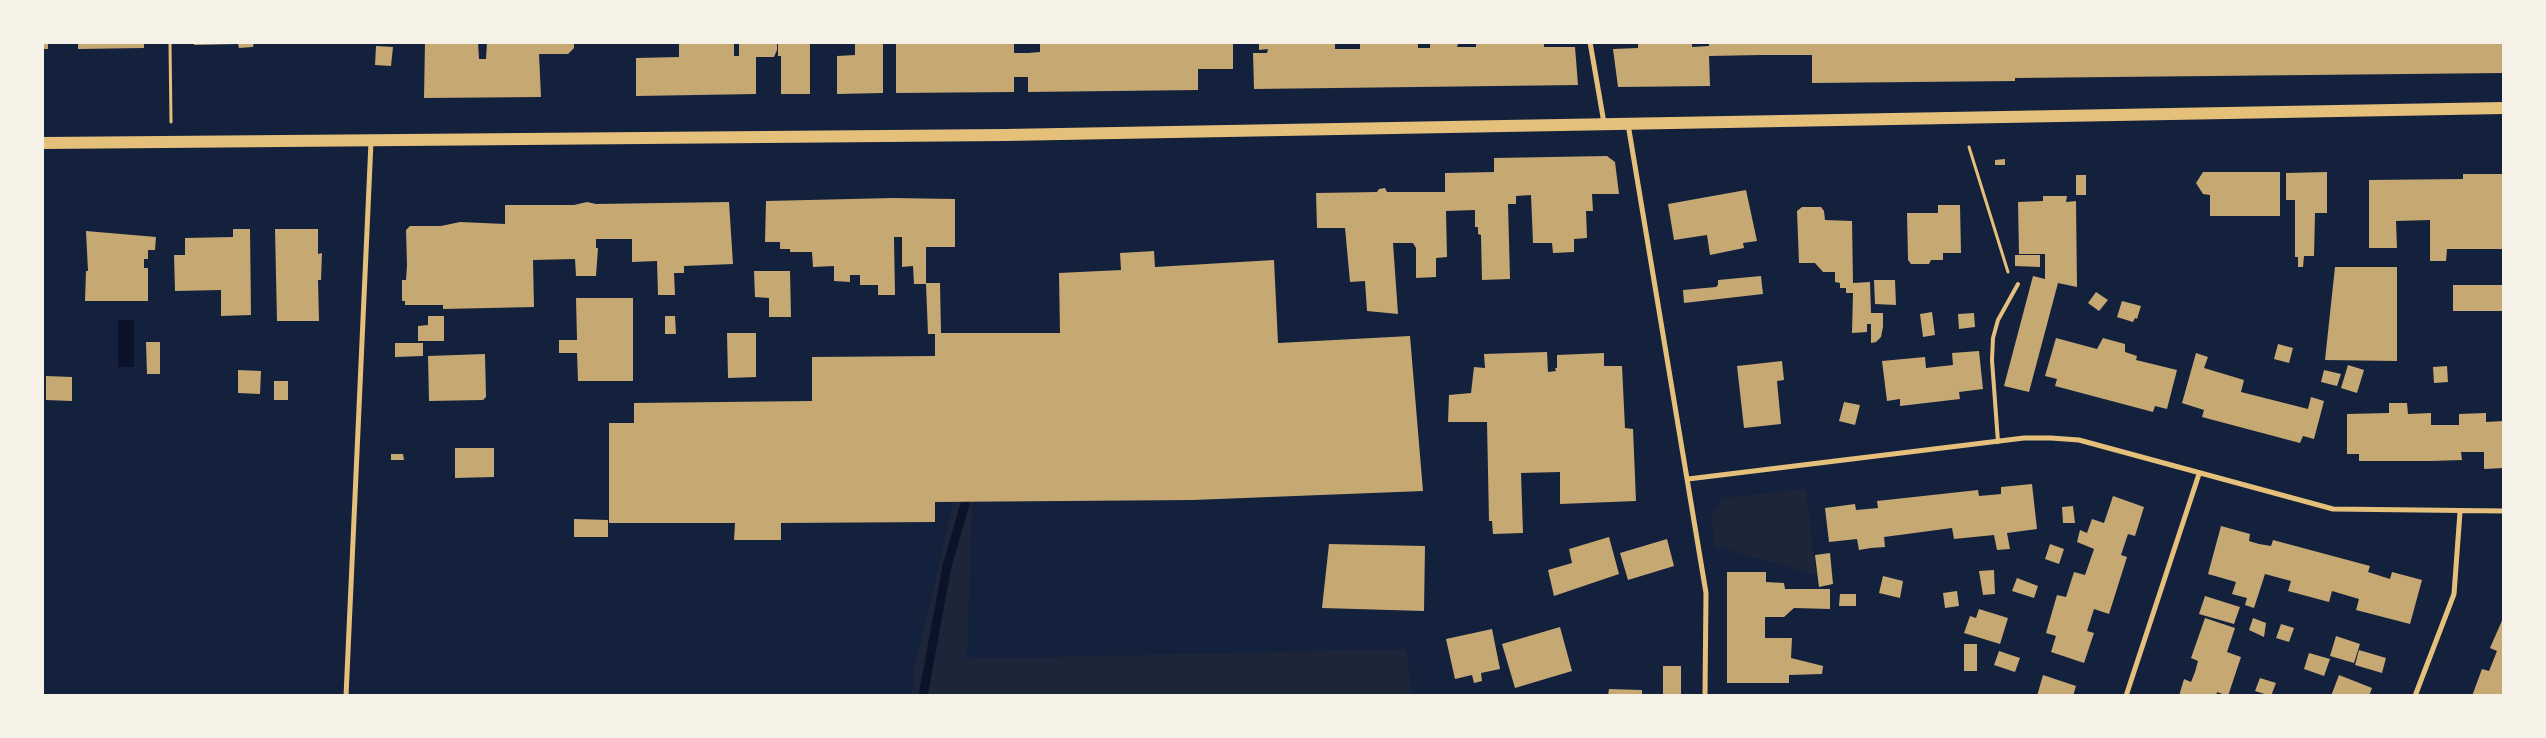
<!DOCTYPE html>
<html>
<head>
<meta charset="utf-8">
<style>
	body { margin:0 }
	#map { position:relative; width:2546px; height:738px; overflow:hidden; background:#14213d; font-family:Arial,sans-serif }
	canvas { display:block }
	.frame { position:absolute; inset:0; border:44px solid #f6f1e7; pointer-events:none }
</style>
</head>
<body>
<div id="map">
<canvas width="2546" height="738"></canvas>
<div class="frame"></div>
</div>
<script>
const g = document.querySelector('canvas').getContext('2d');
g.lineJoin = 'round';
function paint(path, color) {
  g.fillStyle = color;
  g.fill(path, 'evenodd');
}
function toPath(rows) {
  const path = new Path2D();
  for (const r of rows) {
    path.moveTo(r[0], r[1]);
    for (let i = 2; i < r.length; i += 2) path.lineTo(r[i], r[i + 1]);
  }
  return path;
}
function stroke(path, color, width, dash) {
  g.strokeStyle = color;
  g.lineWidth = width;
  g.lineCap = dash ? 'butt' : 'round';
  g.setLineDash(dash || []);
  g.stroke(path);
}
paint(toPath([
	[1806,489,1816,575,1714,546,1712,516,1722,498],
	[954,502,972,502,967,659,1406,649,1412,695,912,695,915,664]
]), '#1d2539');
paint(toPath([
	[118,320,134,320,134,367,118,367]
]), '#0b132b');
stroke(toPath([
	[923,696,947,566,965,504]
]), '#0b132b', 9);
paint(toPath([
	[42,42,48,42,48,49,42,49],
	[78,42,144,42,144,48,78,49],
	[194,42,254,42,253,47,239,48,238,44,194,45],
	[425,42,478,42,479,59,486,59,487,42,574,42,574,48,568,54,539,54,541,97,424,98],
	[679,42,734,42,734,56,739,56,739,42,777,42,777,50,774,57,756,57,756,94,636,96,636,58,679,57],
	[778,42,810,42,810,94,781,94,781,56,778,56],
	[855,42,883,42,883,93,837,94,837,56,855,55],
	[896,42,1014,42,1014,53,1028,53,1040,52,1040,42,1233,42,1233,69,1198,69,1198,90,1028,92,1028,77,1014,77,1014,92,896,93],
	[1259,42,1335,42,1335,49,1360,49,1360,42,1418,42,1418,48,1430,48,1430,42,1464,42,1458,44,1457,47,1476,47,1476,42,1544,42,1544,47,1575,47,1578,85,1254,89,1253,53,1267,53,1268,49,1259,50],
	[1638,42,1692,42,1692,47,1709,46,1709,42,2504,42,2504,73,2015,78,2015,81,1812,83,1812,55,1761,55,1709,56,1710,86,1618,87,1613,49,1638,48],
	[376,46,393,47,391,66,375,65],
	[1607,156,1615,162,1619,194,1592,194,1593,211,1586,211,1587,238,1574,239,1574,252,1553,253,1552,243,1533,243,1531,195,1516,196,1516,204,1508,204,1510,279,1482,280,1481,235,1478,234,1478,227,1475,227,1475,210,1446,211,1447,257,1436,258,1436,277,1416,278,1416,248,1413,243,1393,243,1398,314,1367,311,1365,281,1350,282,1345,228,1317,228,1316,193,1377,192,1379,189,1385,188,1387,192,1445,192,1445,173,1494,172,1494,158],
	[2005,159,2005,165,1995,165,1995,160],
	[2203,172,2280,172,2280,216,2210,216,2210,195,2203,194,2196,183],
	[2327,172,2327,213,2315,213,2314,256,2304,256,2303,267,2298,267,2298,257,2295,257,2295,200,2286,200,2286,173],
	[2463,174,2504,174,2504,249,2447,249,2446,261,2430,261,2430,220,2396,221,2397,248,2369,248,2369,180,2463,179],
	[2076,175,2086,175,2086,195,2076,195],
	[1746,190,1757,241,1743,243,1744,248,1710,255,1707,235,1674,240,1668,204],
	[2043,196,2067,196,2066,202,2076,201,2077,287,2058,283,2029,392,2004,386,2033,276,2045,279,2045,254,2019,254,2018,202,2043,201],
	[893,198,955,199,955,247,926,247,926,283,940,283,941,333,1060,333,1059,273,1121,270,1120,253,1154,251,1155,267,1274,260,1278,343,1410,336,1423,491,1193,500,935,502,935,522,781,523,781,540,734,540,735,523,609,523,609,423,634,423,634,403,812,401,812,357,935,356,935,334,928,334,926,284,914,284,913,266,902,267,902,237,894,237,895,295,878,295,878,285,860,285,860,275,850,275,850,282,834,281,834,266,813,267,812,252,790,252,790,249,780,249,780,242,765,242,766,201],
	[587,202,596,204,729,202,733,264,684,266,684,273,674,273,675,295,658,295,657,261,632,262,632,239,596,239,596,248,598,248,596,276,576,276,575,259,533,260,534,307,443,309,443,305,405,305,405,301,402,301,402,280,406,280,407,265,406,230,410,226,441,226,460,222,505,224,505,205,574,205],
	[1938,205,1960,205,1961,253,1943,253,1943,260,1931,260,1929,264,1911,264,1908,260,1907,213,1938,213],
	[1802,207,1821,207,1824,211,1825,220,1852,221,1853,283,1870,282,1871,313,1883,313,1883,327,1881,337,1876,342,1871,343,1871,324,1867,324,1867,332,1852,333,1853,293,1846,293,1846,288,1840,288,1840,283,1835,282,1835,272,1823,272,1815,263,1799,263,1797,211],
	[233,229,250,229,251,315,221,316,221,290,175,291,174,255,185,255,185,238,233,237],
	[275,229,318,229,318,254,322,253,321,280,318,280,319,321,277,321],
	[86,231,156,237,155,250,148,250,148,259,144,259,144,268,148,268,148,301,85,301,86,271,88,271],
	[2015,255,2040,255,2040,267,2015,266],
	[2335,267,2397,267,2397,361,2325,360],
	[754,271,790,271,791,317,769,317,769,298,755,297],
	[1761,276,1763,294,1684,303,1683,290,1716,287,1718,285,1718,280],
	[1874,280,1895,280,1896,305,1875,304],
	[2453,285,2504,285,2504,311,2453,311],
	[2096,292,2108,300,2099,311,2088,303],
	[576,298,633,298,633,381,578,381,577,353,559,353,559,340,577,340],
	[2122,301,2141,306,2137,319,2135,318,2133,322,2117,317],
	[1932,312,1935,335,1923,337,1920,314],
	[1974,313,1975,327,1959,329,1958,314],
	[428,316,444,316,444,341,418,341,418,326,428,325],
	[665,316,675,316,676,334,665,334],
	[727,333,756,333,756,377,728,378],
	[2056,338,2097,349,2103,338,2125,344,2125,352,2137,356,2136,360,2177,370,2167,409,2155,406,2153,412,2055,386,2057,379,2045,376],
	[146,342,160,342,160,374,147,374],
	[395,343,423,343,423,356,395,357],
	[2278,344,2293,348,2289,363,2274,359],
	[1979,351,1983,389,1959,392,1960,399,1900,406,1900,399,1887,401,1882,361,1925,357,1926,368,1953,365,1952,353],
	[1547,352,1548,372,1556,371,1555,368,1557,368,1557,355,1604,353,1604,366,1622,366,1625,428,1633,429,1636,501,1560,504,1560,472,1521,473,1523,533,1493,534,1492,521,1489,521,1487,422,1448,422,1449,395,1471,393,1474,367,1485,368,1484,354],
	[2196,353,2208,357,2204,368,2244,380,2241,392,2308,409,2311,397,2324,401,2314,439,2303,436,2300,443,2202,417,2204,410,2182,403],
	[485,354,486,397,483,400,429,401,428,356],
	[1782,361,1784,380,1777,381,1781,424,1744,428,1737,366],
	[2348,365,2364,370,2357,393,2341,388],
	[2447,366,2448,382,2434,383,2433,367],
	[238,370,261,371,260,394,238,393],
	[2324,370,2341,374,2337,386,2321,382],
	[46,376,72,377,72,401,46,400],
	[274,381,288,381,288,400,274,400],
	[1844,402,1860,405,1855,425,1839,421],
	[2389,403,2407,403,2408,414,2431,413,2431,425,2459,425,2459,414,2486,413,2486,422,2504,421,2504,468,2484,469,2484,452,2461,452,2462,460,2431,461,2359,461,2359,454,2347,454,2347,414,2389,413],
	[455,448,494,448,494,477,455,478],
	[391,454,403,454,404,460,391,460],
	[2032,484,2037,529,2007,533,2010,549,1997,550,1994,535,1954,539,1952,528,1884,537,1885,547,1871,548,1859,550,1857,539,1829,542,1825,508,1855,504,1856,510,1878,508,1877,501,1978,490,1979,496,2001,494,2001,487],
	[2113,496,2144,507,2135,536,2128,534,2121,555,2127,557,2109,614,2094,609,2087,631,2094,633,2084,663,2051,652,2056,636,2046,633,2057,595,2066,597,2074,572,2085,575,2094,549,2077,542,2080,530,2087,533,2092,519,2104,523],
	[2073,506,2075,523,2063,523,2062,507],
	[574,519,608,520,608,537,574,537],
	[2221,526,2250,534,2249,541,2259,544,2271,546,2273,540,2370,566,2368,572,2390,579,2392,572,2422,580,2410,624,2356,610,2359,599,2332,591,2329,602,2288,591,2291,581,2265,574,2254,608,2245,605,2247,598,2232,594,2236,582,2208,574],
	[1609,537,1619,574,1554,596,1548,570,1572,563,1569,549],
	[1667,539,1674,566,1628,580,1620,553],
	[1329,544,1425,546,1424,611,1322,608],
	[2050,544,2064,549,2059,564,2045,559],
	[1830,553,1833,584,1819,587,1815,555],
	[1994,570,1995,594,1983,595,1979,571],
	[1727,572,1766,572,1766,582,1784,583,1785,589,1830,589,1830,609,1794,608,1784,617,1765,617,1765,638,1792,638,1791,658,1823,666,1822,674,1789,675,1789,683,1727,683],
	[1883,576,1903,581,1900,598,1879,593],
	[2017,578,2038,586,2034,598,2012,591],
	[1957,591,1959,606,1945,608,1943,593],
	[1840,594,1856,594,1856,606,1839,606],
	[2205,596,2240,607,2234,624,2199,614],
	[1979,609,2008,618,2000,644,1964,633,1970,616,1976,618],
	[2504,616,2504,696,2472,696,2482,669,2489,671,2497,651,2490,648],
	[2205,618,2235,628,2227,652,2241,657,2228,696,2217,692,2216,696,2179,696,2184,679,2191,682,2195,672,2198,661,2191,658],
	[2253,618,2266,623,2264,637,2249,630],
	[2281,624,2294,628,2289,642,2276,638],
	[1560,627,1572,671,1515,688,1502,644],
	[1492,629,1500,669,1481,673,1482,681,1474,683,1472,675,1455,679,1446,639],
	[2336,636,2360,644,2354,663,2330,656],
	[1964,644,1977,644,1977,671,1964,671],
	[2359,650,2386,658,2382,673,2355,665],
	[1999,651,2020,658,2015,672,1994,665],
	[2309,653,2330,659,2324,676,2304,669],
	[1663,666,1681,666,1681,696,1663,696],
	[2043,675,2076,686,2073,696,2037,696],
	[2339,675,2372,688,2369,696,2331,696],
	[2260,678,2276,683,2271,696,2255,691],
	[1609,689,1642,690,1642,696,1608,696]
]), '#c6a872');
stroke(toPath([
	[170,42,171,122],
	[1969,147,2008,272]
]), '#e5c07b', 3);
stroke(toPath([
	[1998,442,1992,360,1993,338,1998,320,2018,284]
]), '#e5c07b', 4);
stroke(toPath([
	[1590,42,1604,123],
	[1628,124,1706,593,1705,696],
	[1688,479,2024,438,2051,438,2079,440,2333,509,2504,511],
	[346,696,371,142],
	[2126,696,2199,474],
	[2415,696,2454,594,2460,512]
]), '#e5c07b', 5);
stroke(toPath([
	[42,143,1005,135,2504,108]
]), '#e5c07b', 12);
</script>
</body>
</html>
